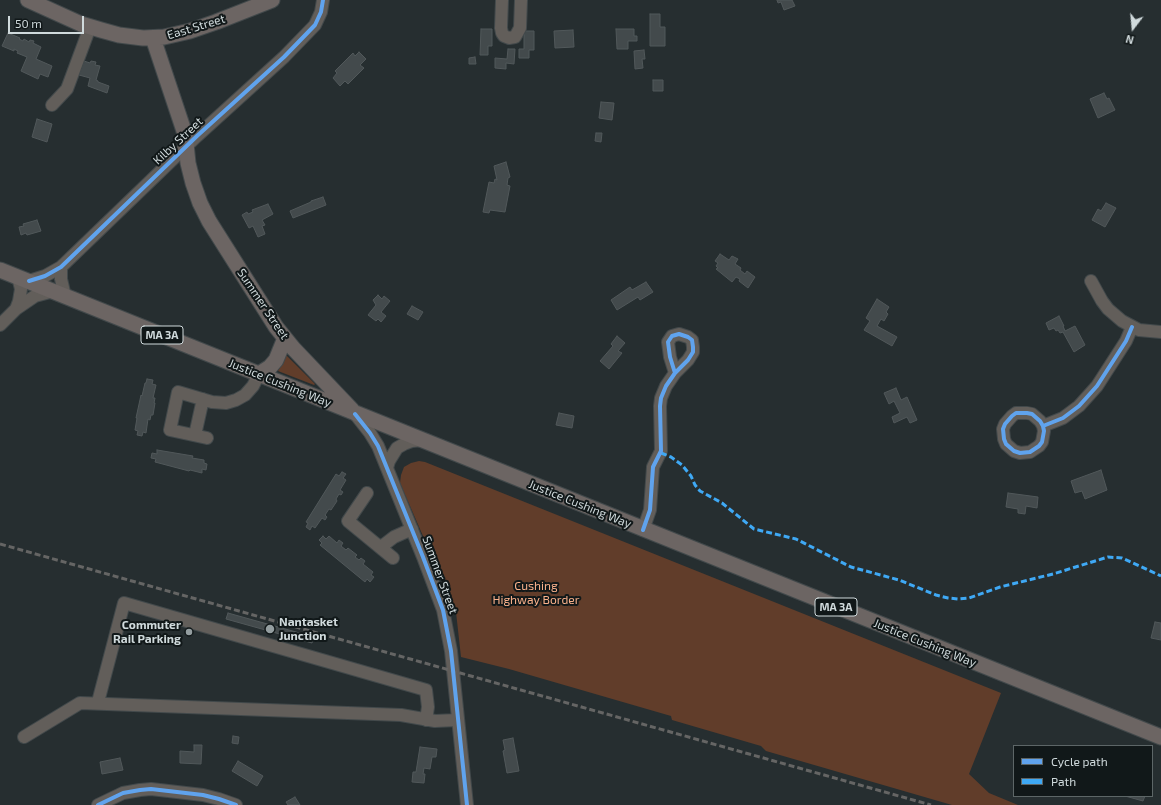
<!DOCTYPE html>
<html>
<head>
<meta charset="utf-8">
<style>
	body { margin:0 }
	#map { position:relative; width:1161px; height:805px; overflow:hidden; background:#262e30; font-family:"Exo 2",sans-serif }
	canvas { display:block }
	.legend { position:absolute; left:1013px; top:745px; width:140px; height:52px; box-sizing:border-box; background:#111819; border:1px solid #5d6667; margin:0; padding:5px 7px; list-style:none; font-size:12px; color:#d0dadc }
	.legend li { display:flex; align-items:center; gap:8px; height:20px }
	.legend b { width:20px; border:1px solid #5d6667 }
	.north { position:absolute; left:1113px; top:8px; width:40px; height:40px; -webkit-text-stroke:3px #111819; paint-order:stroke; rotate:196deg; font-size:11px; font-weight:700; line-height:16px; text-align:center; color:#d0dadc }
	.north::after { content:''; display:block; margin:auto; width:14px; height:18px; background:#d0dadc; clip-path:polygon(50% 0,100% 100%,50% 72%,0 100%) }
	.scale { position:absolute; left:8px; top:16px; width:76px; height:18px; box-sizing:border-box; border:2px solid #d0dadc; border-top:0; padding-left:5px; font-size:12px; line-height:14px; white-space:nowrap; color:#d0dadc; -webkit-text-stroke:3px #111819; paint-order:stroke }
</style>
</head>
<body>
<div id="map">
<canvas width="1161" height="805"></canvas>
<ul class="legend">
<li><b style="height:5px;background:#60a3ed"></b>Cycle path</li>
<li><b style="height:5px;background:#3fa9f5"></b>Path</li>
</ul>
<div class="north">N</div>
<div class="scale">50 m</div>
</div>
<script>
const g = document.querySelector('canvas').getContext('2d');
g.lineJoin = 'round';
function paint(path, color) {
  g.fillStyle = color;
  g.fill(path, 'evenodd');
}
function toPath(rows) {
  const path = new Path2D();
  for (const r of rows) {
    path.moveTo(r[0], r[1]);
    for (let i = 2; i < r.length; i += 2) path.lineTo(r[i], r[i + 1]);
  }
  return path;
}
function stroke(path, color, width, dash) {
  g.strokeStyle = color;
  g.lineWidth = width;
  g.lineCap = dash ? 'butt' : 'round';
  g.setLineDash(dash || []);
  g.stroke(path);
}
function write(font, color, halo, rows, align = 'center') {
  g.font = font + ' "Exo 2",sans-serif';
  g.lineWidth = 4;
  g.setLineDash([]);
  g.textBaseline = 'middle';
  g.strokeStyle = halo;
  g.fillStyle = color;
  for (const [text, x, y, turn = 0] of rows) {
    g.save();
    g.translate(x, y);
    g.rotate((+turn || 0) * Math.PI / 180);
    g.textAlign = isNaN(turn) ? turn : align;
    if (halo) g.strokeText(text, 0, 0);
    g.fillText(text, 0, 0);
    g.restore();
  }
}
paint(toPath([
	[286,355,315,384,314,385,278,371],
	[419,461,425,462,1001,693,969,774,989,793,1018,805,952,805,766,751,761,746,672,720,671,716,509,669,461,657,456,612,400,483,401,475,404,467,411,463]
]), '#613d2a');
const building = toPath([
	[777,0,792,0,795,6,784,10,781,2,778,3,777,0],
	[650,14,660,14,660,27,665,27,665,46,650,46,650,14],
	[481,29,492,29,492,46,488,46,488,55,480,55,481,29],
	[616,29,634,29,634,36,637,36,637,41,628,41,628,49,617,49,616,29],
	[573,30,574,47,555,48,554,31,573,30],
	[524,31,534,31,534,50,529,50,529,58,519,58,519,49,524,49,524,31],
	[8,33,20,38,19,39,23,41,24,39,29,42,30,40,34,41,33,43,41,47,36,59,52,66,48,77,40,74,38,79,21,71,27,57,17,53,18,51,14,49,14,51,2,46,8,33],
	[508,49,515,49,514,64,506,63,506,69,495,68,495,58,507,59,508,49],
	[644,50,645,59,642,59,643,68,635,69,634,51,644,50],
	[359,52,366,59,360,65,364,68,348,84,345,81,340,86,333,78,337,73,335,71,353,53,355,56,359,52],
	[475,57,476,64,469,64,469,58,475,57],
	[84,61,90,63,91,61,96,62,95,65,100,66,96,80,98,81,98,82,109,86,107,93,88,86,90,78,79,75,84,61],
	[653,80,663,80,663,91,653,91,653,80],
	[1104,93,1107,99,1109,98,1115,110,1098,118,1090,99,1104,93],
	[601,102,614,103,612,120,599,118,601,102],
	[37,119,52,124,47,142,32,137,37,119],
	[596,133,602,133,601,142,595,141,596,133],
	[506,162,510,177,508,178,507,185,510,186,505,212,490,210,489,213,483,212,489,182,494,183,495,179,497,180,494,166,506,162],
	[323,197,326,205,293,218,290,211,311,202,311,201,323,197],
	[1106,203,1116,208,1105,227,1092,220,1098,209,1101,211,1106,203],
	[268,204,273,214,262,220,265,225,262,226,265,234,258,237,253,226,249,228,242,215,247,212,248,214,253,212,252,210,268,204],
	[37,220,41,231,27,235,26,233,21,235,19,227,24,226,23,224,37,220],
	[720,254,729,260,732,256,738,259,735,264,741,268,740,270,745,274,747,271,755,277,748,288,739,281,740,279,736,277,732,282,716,269,718,268,716,266,718,263,715,261,720,254],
	[646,282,653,292,640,300,638,297,617,310,611,300,630,287,632,290,646,282],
	[378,295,382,299,384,296,390,301,381,312,386,316,381,322,378,319,376,321,368,315,376,305,373,300,378,295],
	[877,299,889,307,886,312,888,314,884,321,881,319,877,326,897,337,892,346,864,330,870,321,866,318,877,299],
	[412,306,423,312,418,320,407,314,412,306],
	[1059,316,1064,326,1063,326,1065,331,1075,326,1085,345,1074,352,1063,332,1060,333,1058,330,1056,331,1054,328,1049,330,1046,323,1059,316],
	[617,336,625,343,618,351,622,353,609,369,600,361,613,346,611,344,617,336],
	[147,379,153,380,152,384,156,385,153,398,155,398,154,403,155,403,153,415,151,415,150,420,148,419,146,433,143,432,142,436,137,435,138,431,135,430,137,418,136,418,141,395,142,396,145,383,146,383,147,379],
	[896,388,901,400,907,397,917,420,910,423,907,417,894,423,892,417,900,413,894,401,889,404,884,393,896,388],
	[559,413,574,416,572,428,556,425,559,413],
	[157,450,193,456,192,458,204,460,204,463,207,464,206,470,202,469,202,473,190,470,189,471,155,462,156,459,151,458,152,453,157,454,157,450],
	[1101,470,1107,490,1085,499,1082,491,1075,493,1071,481,1101,470],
	[342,472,346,474,343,478,346,480,340,490,343,492,341,495,339,494,336,499,337,501,331,510,329,509,325,515,327,517,325,520,322,518,315,528,312,526,310,530,306,527,308,523,306,522,336,474,339,476,342,472],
	[1008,493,1038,497,1037,508,1026,506,1025,514,1018,513,1018,509,1006,507,1008,493],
	[323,536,326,539,329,536,337,543,339,540,343,543,341,546,346,550,348,548,357,555,355,557,359,560,361,558,365,561,363,564,373,572,371,575,374,577,370,582,367,579,365,582,320,545,322,543,319,540,323,536],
	[228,613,314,637,312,643,226,619,228,613],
	[1155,622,1161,623,1161,640,1151,638,1155,622],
	[233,736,239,737,238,744,232,743,233,736],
	[513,738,519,771,507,773,503,751,505,750,503,740,513,738],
	[194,745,202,745,201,764,180,763,180,751,194,752,194,745],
	[420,747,437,749,436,757,432,757,430,769,424,768,423,774,425,774,424,783,412,782,413,772,416,772,420,747],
	[120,758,123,770,102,774,100,762,120,758],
	[238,761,263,776,257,786,232,771,238,761],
	[1125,796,1145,796,1143,801,1125,796],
	[295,797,300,805,288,805,286,802,295,797]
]);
paint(building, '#434a4c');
stroke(building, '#51585a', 1);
const minor = toPath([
	[502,0,501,28,502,33,504,36,509,38,515,37,520,28,521,0],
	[52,105,67,89,90,27],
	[61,267,61,279,65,296],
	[29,281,45,276,61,267,197,136,284,57,315,25,321,12,323,0],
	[1091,281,1102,301,1108,309,1122,321,1139,330,1161,332],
	[16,309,19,301,21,289,18,277],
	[0,325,16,309,35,296,54,291],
	[355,414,370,433,378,446,423,557,443,610,451,651,467,805],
	[1043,426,1044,431,1042,442,1039,446,1030,452,1020,453,1014,451,1006,444,1004,439,1003,429,1005,424,1012,416,1016,413,1027,413,1032,414,1040,421,1043,426,1063,418,1079,406,1097,386,1126,341,1132,327],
	[195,435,203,399],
	[207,438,170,430,178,392,212,402,226,403,236,400,245,395,253,386,259,374],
	[387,468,389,461,397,448,404,444,412,441,422,440],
	[367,493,348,521,393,558],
	[643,530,650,510,653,467,661,451,660,406,661,398,666,386,675,373,670,357,668,342,672,336,679,334,688,337,692,340,693,347,693,352,688,360,675,373],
	[381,547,394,537,412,529],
	[98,702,124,603,426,690,428,707,426,720],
	[24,737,80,703,401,715,435,721,457,720],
	[98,805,123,793,140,790,151,789,203,795,219,799,236,805]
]);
const major = toPath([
	[28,0,81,24,101,30,119,35,143,38,164,37,190,31,216,22,272,0],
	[153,38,185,134,188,163,193,183,200,203,209,221,276,327,293,348,352,410],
	[0,270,1161,737],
	[259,374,270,367,276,360,285,338]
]);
stroke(minor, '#42494b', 14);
stroke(major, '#42494b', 17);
stroke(minor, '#625e5a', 12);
stroke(major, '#6c6563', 15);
stroke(toPath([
	[0,544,931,805]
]), '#656564', 3, [6, 3]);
stroke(toPath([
	[661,453,671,457,682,465,691,476,695,485,700,491,722,503,754,529,796,539,851,567,899,580,936,595,948,598,958,599,969,598,1000,587,1053,574,1108,557,1122,558,1161,576]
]), '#3fa9f5', 3, [6, 3]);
stroke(toPath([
	[29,281,45,276,61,267,197,136,284,57,315,25,321,12,323,0],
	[355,414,370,433,378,446,423,557,443,610,451,651,467,805],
	[1043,426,1044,431,1042,442,1039,446,1030,452,1020,453,1014,451,1006,444,1004,439,1003,429,1005,424,1012,416,1016,413,1027,413,1032,414,1040,421,1043,426,1063,418,1079,406,1097,386,1126,341,1132,327],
	[643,530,650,510,653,467,661,451,660,406,661,398,666,386,675,373,670,357,668,342,672,336,679,334,688,337,692,340,693,347,693,352,688,360,675,373],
	[98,805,123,793,140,790,151,789,203,795,219,799,236,805]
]), '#60a3ed', 4);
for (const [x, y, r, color] of [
	[270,629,5,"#949ea0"],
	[189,632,4,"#949ea0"]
]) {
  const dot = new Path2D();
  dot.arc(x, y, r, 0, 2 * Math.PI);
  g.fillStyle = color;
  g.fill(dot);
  stroke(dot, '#111819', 1.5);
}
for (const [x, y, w] of [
	[162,335,42],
	[836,607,42]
]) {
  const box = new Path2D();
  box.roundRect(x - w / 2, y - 9, w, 18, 3);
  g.fillStyle = '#111819';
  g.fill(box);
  stroke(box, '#d0dadc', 1);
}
write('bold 11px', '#d0dadc', null, [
	["MA 3A",162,335],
	["MA 3A",836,607]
]);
write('12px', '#d0dadc', '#111819', [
	["East Street",196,27,-17],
	["Kilby Street",178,141,-43],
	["Summer Street",263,304,56],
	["Justice Cushing Way",280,383,22],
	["Justice Cushing Way",580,504,22],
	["Summer Street",440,575,70],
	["Justice Cushing Way",925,643,22]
]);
write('12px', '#fbb28c', '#111819', [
	["Cushing",536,586],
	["Highway Border",536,600]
]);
write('bold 12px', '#d0dadc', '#111819', [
	["Nantasket",279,622],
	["Junction",279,636],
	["Commuter",181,625,"right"],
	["Rail Parking",181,639,"right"]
], 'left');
</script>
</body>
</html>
